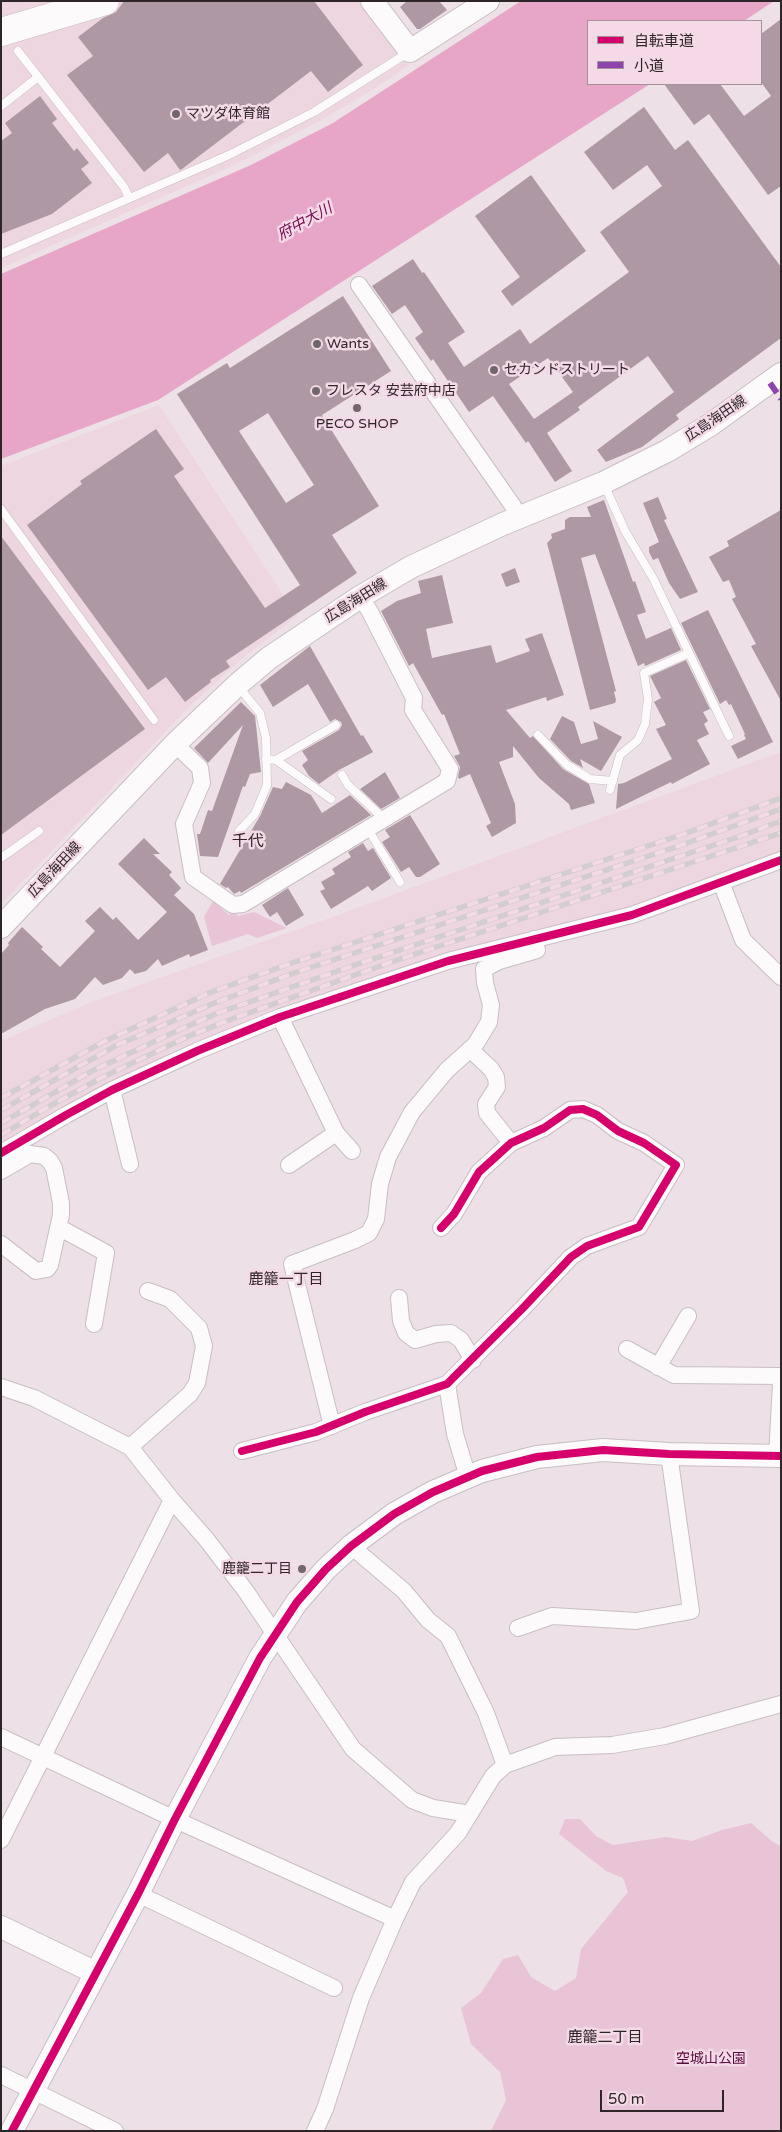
<!DOCTYPE html>
<html>
<head>
<meta charset="utf-8">
<style>
	body { margin:0 }
	#map { position:relative; width:782px; height:2132px; overflow:hidden; background:#ede0e6; font-family:"Varela Round","Noto Sans JP",sans-serif }
	canvas { display:block }
	.frame { position:absolute; inset:0; border:2px solid #2e2529; pointer-events:none }
	.legend { position:absolute; left:587px; top:20px; width:175px; height:65px; box-sizing:border-box; background:#f3dae6; border:1px solid #a4929a; margin:0; padding:6px 9px; list-style:none; font-size:15px; color:#2e2529 }
	.legend li { display:flex; align-items:center; gap:10px; height:25px }
	.legend b { width:25px; border:1px solid #a4929a }
	.scale { position:absolute; left:600px; top:2090px; width:124px; height:22px; box-sizing:border-box; border:2px solid #2e2529; border-top:0; padding-left:6px; font-size:15px; line-height:18px; white-space:nowrap; color:#2e2529; -webkit-text-stroke:4px #f3dae6; paint-order:stroke }
</style>
</head>
<body>
<div id="map">
<canvas width="782" height="2132"></canvas>
<div class="frame"></div>
<ul class="legend">
<li><b style="height:6px;background:#d6006c"></b>自転車道</li>
<li><b style="height:6px;background:#8e44ad"></b>小道</li>
</ul>
<div class="scale">50 m</div>
</div>
<script>
const g = document.querySelector('canvas').getContext('2d');
g.lineJoin = 'round';
function paint(path, color) {
  g.fillStyle = color;
  g.fill(path, 'evenodd');
}
function toPath(rows) {
  const path = new Path2D();
  for (const r of rows) {
    path.moveTo(r[0], r[1]);
    for (let i = 2; i < r.length; i += 2) path.lineTo(r[i], r[i + 1]);
  }
  return path;
}
function stroke(path, color, width, dash) {
  g.strokeStyle = color;
  g.lineWidth = width;
  g.lineCap = dash ? 'butt' : 'round';
  g.setLineDash(dash || []);
  g.stroke(path);
}
function write(font, color, halo, rows, align = 'center') {
  g.font = font + ' "Varela Round","Noto Sans JP",sans-serif';
  g.lineWidth = 5;
  g.setLineDash([]);
  g.textBaseline = 'middle';
  g.strokeStyle = halo;
  g.fillStyle = color;
  for (const [text, x, y, turn = 0] of rows) {
    g.save();
    g.translate(x, y);
    g.rotate((+turn || 0) * Math.PI / 180);
    g.textAlign = isNaN(turn) ? turn : align;
    if (halo) g.strokeText(text, 0, 0);
    g.fillText(text, 0, 0);
    g.restore();
  }
}
paint(toPath([
	[1,1,360,1,409,65,380,85,320,121,232,166,1,268],
	[159,405,297,616,244,657,190,706,1,904,1,466],
	[781,752,781,856,640,905,563,927,409,965,266,1012,221,1032,171,1051,161,1058,89,1092,1,1145,1,1042,15,1035,94,1001,327,919]
]), '#eed6e1');
paint(toPath([
	[213,901,229,915,233,911,238,916,254,912,287,928,257,938,248,934,212,946,204,917],
	[565,1819,580,1819,596,1836,613,1845,666,1837,692,1841,722,1830,751,1823,773,1842,781,1846,781,2131,491,2131,506,2100,500,2072,471,2044,461,2008,481,1993,503,1959,518,1955,531,1977,555,1991,576,1978,581,1949,628,1892,623,1878,606,1871,559,1834]
]), '#e9c4d7');
paint(toPath([
	[521,1,774,1,744,21,588,21,588,84,650,84,158,400,1,459,1,274,251,165,333,123]
]), '#e7a5c8');
paint(toPath([
	[124,1,314,1,363,65,328,92,311,71,182,169,180,170,168,153,144,172,67,75,93,56,78,37,103,18,116,12],
	[407,1,439,1,447,10,420,29,417,29,400,7],
	[781,19,781,186,768,195,709,114,694,125,664,84,720,84,744,116,771,96,761,82,761,34],
	[40,96,57,119,52,123,74,151,77,148,89,163,81,169,92,183,52,214,1,234,1,141,12,133,5,123],
	[644,107,675,150,688,140,781,267,781,338,676,415,679,419,642,447,606,462,597,450,674,392,648,356,578,407,580,410,547,433,572,471,555,482,528,441,526,443,493,396,469,412,433,359,431,361,415,338,423,332,405,305,392,314,372,286,413,259,422,273,424,272,465,332,448,343,464,367,520,329,530,344,629,272,600,232,662,186,647,165,613,190,584,152],
	[548,358,573,392,534,419,509,384],
	[531,175,586,251,512,306,501,291,520,277,475,216],
	[343,296,391,371,322,415,379,506,332,535,357,573,226,661,230,667,210,680,211,682,185,702,166,677,148,690,27,525,82,484,80,481,156,429,184,469,174,476,265,608,300,585,177,394,227,363,230,368],
	[268,413,314,485,286,503,239,431],
	[658,497,667,519,664,520,698,592,680,599,669,583,658,558,653,560,649,552,649,547,659,542,643,503],
	[604,500,633,582,635,581,646,612,637,615,646,639,671,628,681,650,645,666,644,663,638,666,595,554,581,558,616,691,614,692,616,700,615,703,590,710,547,543,552,538,551,534,565,529,565,520,570,517,591,517,587,507],
	[781,510,781,701,751,646,756,644,732,599,736,597,729,580,723,582,709,557,729,546,727,541],
	[1,536,145,729,1,835],
	[515,568,520,582,506,587,501,574],
	[442,575,453,623,426,629,432,658,491,645,496,663,530,651,525,639,542,633,564,695,547,701,546,697,506,710,530,738,533,736,563,769,589,784,595,803,571,810,569,804,539,778,513,746,513,757,499,762,515,804,516,823,492,837,486,826,491,823,470,774,459,779,458,777,460,767,454,756,460,754,444,714,442,715,413,663,409,666,381,611,397,601,421,593,418,581],
	[708,610,773,742,738,759,731,746,746,739,744,735,745,734,731,704,729,705,726,700,720,704,681,623],
	[310,646,361,736,363,735,373,752,339,770,319,784,309,776,302,765,308,760,302,751,339,730,342,725,341,722,335,719,330,722,308,684,273,707,260,685],
	[686,660,710,709,703,712,708,721,704,724,709,734,697,740,710,764,672,784,671,782,616,809,618,784,624,783,672,759,656,729,666,725,654,702,661,698,650,676],
	[241,702,255,716,261,772,250,774,245,787,243,786,218,857,200,856,197,834,200,834,208,810,212,811,243,725,208,763,194,748],
	[562,716,574,722,581,744,598,739,593,721,622,737,601,771,580,759,583,768,571,761,550,739],
	[385,772,400,798,381,809,360,789],
	[286,782,311,795,322,813,350,795,371,815,241,893,240,891,234,894,228,887,226,888,220,884,260,816,273,787,282,789],
	[410,815,440,864,420,877,416,877,409,867,401,872,382,842,390,837,385,830],
	[144,838,160,854,153,854,172,872,169,875,181,888,174,895,194,914,208,950,190,957,189,954,162,966,158,959,146,971,135,974,130,969,122,978,103,985,95,977,75,999,45,1009,1,1034,1,954,9,945,8,943,22,927,43,947,41,949,60,967,95,931,85,921,100,907,113,920,116,917,138,940,167,912,118,864],
	[363,843,368,851,373,848,391,878,372,891,368,886,331,909,320,891,325,889,321,882,335,874,332,869,351,857,348,852],
	[288,888,304,915,286,926,277,912,270,917,262,905]
]), '#ae98a3');
const lane = toPath([
	[18,51,124,187,129,198],
	[1,106,38,77],
	[1,254,229,155,314,112,409,52],
	[604,484,625,531,653,578,729,736],
	[1,509,154,720],
	[238,686,260,713,266,738,267,785,255,814,239,831],
	[538,735,567,765,590,779,613,781],
	[266,759,276,760,336,725],
	[276,760,331,799],
	[342,775,348,785,384,819],
	[610,790,620,755,638,740,645,724,648,699,644,673,689,653],
	[368,829,400,882],
	[1,858,39,831]
]);
const street = toPath([
	[359,285,513,506,518,518],
	[175,744,200,768,202,783,184,824,193,877,233,905,243,904,447,781,450,769,413,710,414,698,369,610,360,597],
	[721,882,743,940,781,977],
	[280,1017,336,1133,352,1151],
	[470,1049,491,1069,496,1077,497,1087,486,1104,487,1113,511,1143],
	[112,1090,130,1164],
	[1,1153,66,1115,112,1090,197,1051,280,1017,448,961,632,915,781,860],
	[289,1165,336,1133],
	[1,1171,30,1154,44,1156,50,1161,54,1168,61,1203,61,1215,50,1265,47,1269,36,1271,1,1244],
	[60,1228,106,1253,94,1324],
	[399,1298,401,1321,406,1333,415,1340,436,1334,451,1333,461,1340,473,1360],
	[627,1349,674,1375,781,1376],
	[658,1367,688,1316],
	[447,1384,455,1434,468,1477],
	[1,1387,34,1398,130,1447,172,1500,207,1540,245,1590,353,1749,412,1800,433,1808,470,1814],
	[332,1426,292,1264,355,1240,369,1233,376,1219,380,1184,388,1157,412,1112,447,1070,475,1045,489,1022,491,1005,485,983,484,969,499,961,537,950,534,939],
	[130,1447,190,1394,197,1383,204,1346,199,1328,170,1299,148,1291],
	[242,1451,316,1432,365,1412,447,1384,522,1309,571,1257,587,1246,639,1227,676,1165,644,1143,618,1131,597,1115,583,1109,570,1110,544,1128,511,1143,479,1172,454,1214,441,1228],
	[777,1456,781,1383],
	[351,1546,404,1591,428,1620,448,1636,486,1713,505,1765],
	[518,1628,552,1616,636,1621,691,1611,669,1454],
	[1,1737,187,1825,395,1919],
	[1,1840,172,1500],
	[138,1894,334,1988],
	[1,2075,115,2131],
	[315,2131,325,2109,361,1998,395,1919,413,1882,458,1833,493,1776,505,1765,555,1747,612,1745,665,1736,781,1704]
]);
const secondary = toPath([
	[372,1,410,51,488,1],
	[1,927,175,744,237,685,269,658,360,597,411,567,503,524,603,483,667,451,710,425,781,374],
	[1,1927,96,1973],
	[12,2131,138,1894,175,1819,260,1658,297,1602,326,1569,351,1546,394,1514,433,1492,482,1471,537,1457,603,1450,669,1454,781,1456]
]);
const highway = toPath([
	[1,32,105,1]
]);
stroke(lane, '#c8bec3', 9);
stroke(street, '#c8bec3', 18);
stroke(secondary, '#c8bec3', 24);
stroke(highway, '#c8bec3', 29);
stroke(lane, '#fcfafb', 8);
stroke(street, '#fcfafb', 16);
stroke(secondary, '#fcfafb', 22);
stroke(highway, '#fcfafb', 28);
const rail = toPath([
	[1,1098,103,1042,209,993,289,964,684,834,781,798],
	[1,1110,117,1045,217,1002,294,973,676,847,781,809],
	[1,1123,92,1071,181,1029,218,1013,355,965,738,837,781,821],
	[1,1135,50,1106,99,1079,189,1036,237,1017,397,960,781,833]
]);
stroke(rail, '#d2cdcf', 5.5);
stroke(rail, '#f3dae6', 4, [11]);
stroke(toPath([
	[770,383,781,399]
]), '#8e44ad', 6, [12, 6]);
stroke(toPath([
	[1,1153,66,1115,112,1090,197,1051,280,1017,448,961,632,915,781,860],
	[242,1451,316,1432,365,1412,447,1384,522,1309,571,1257,587,1246,639,1227,676,1165,644,1143,618,1131,597,1115,583,1109,570,1110,544,1128,511,1143,479,1172,454,1214,441,1228],
	[12,2131,138,1894,175,1819,260,1658,297,1602,326,1569,351,1546,394,1514,433,1492,482,1471,537,1457,603,1450,669,1454,781,1456]
]), '#d6006c', 8);
for (const [x, y, r, color] of [
	[176,114,5,"#71666b"],
	[317,344,5,"#71666b"],
	[494,370,5,"#71666b"],
	[316,391,5,"#71666b"],
	[357,408,5,"#71666b"],
	[302,1569,5,"#71666b"]
]) {
  const dot = new Path2D();
  dot.arc(x, y, r, 0, 2 * Math.PI);
  g.fillStyle = color;
  g.fill(dot);
  stroke(dot, '#f3dae6', 2);
}
write('14px', '#2e2529', '#f3dae6', [
	["マツダ体育館",186,114],
	["Wants",327,344],
	["セカンドストリート",504,370],
	["フレスタ 安芸府中店",326,391],
	["PECO SHOP",357,424,"center"],
	["鹿籠二丁目",292,1569,"right"]
], 'left');
write('14px', '#2e2529', '#f3dae6', [
	["広島海田線",716,419,-34],
	["広島海田線",356,601,-32],
	["広島海田線",55,870,-47]
]);
write('14px', '#5c0d3f', '#f3dae6', [
	["空城山公園",711,2059]
]);
write('italic 15px', '#750850', '#f3dae6', [
	["府中大川",305,222,-29]
]);
write('15px', '#2e2529', '#f3dae6', [
	["鹿籠一丁目",286,1280],
	["鹿籠二丁目",605,2038]
]);
write('16px', '#2e2529', '#f3dae6', [
	["千代",248,842]
]);
</script>
</body>
</html>
